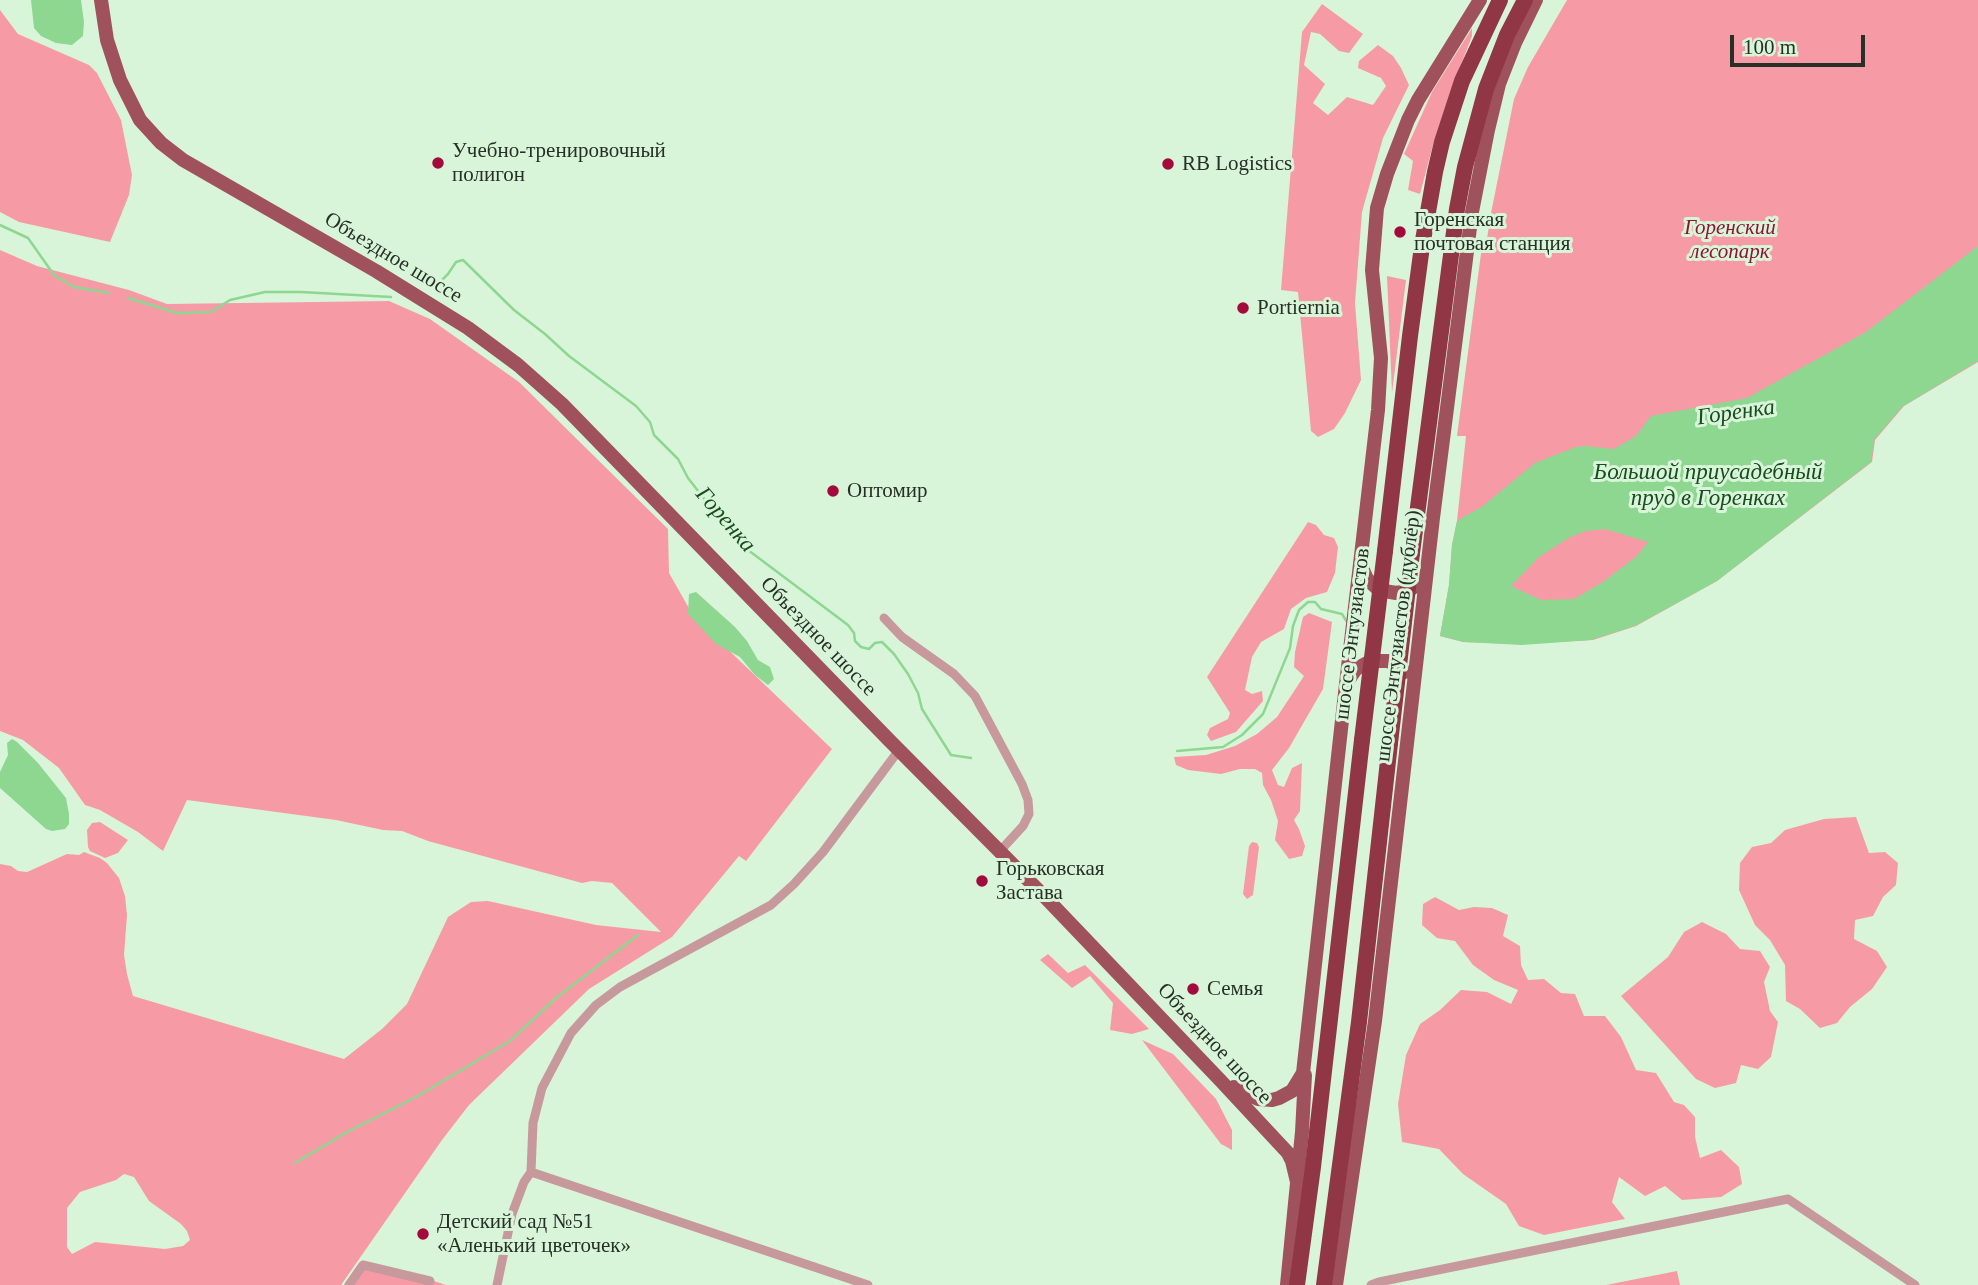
<!DOCTYPE html>
<html>
<head>
<meta charset="utf-8">
<style>
	body { margin:0 }
	#map { position:relative; width:1978px; height:1285px; overflow:hidden; background:#d9f5d9; font-family:"Times New Roman",serif }
	canvas { display:block }
	.scale { position:absolute; left:1730px; top:35px; width:135px; height:32px; box-sizing:border-box; border:4px solid #263026; border-top:0; padding-left:9px; font-size:21px; line-height:24px; white-space:nowrap; color:#263026; -webkit-text-stroke:5px #d9f5d9; paint-order:stroke }
</style>
</head>
<body>
<div id="map">
<canvas width="1978" height="1285"></canvas>
<div class="scale">100 m</div>
</div>
<script>
const g = document.querySelector('canvas').getContext('2d');
g.lineJoin = 'round';
function paint(path, color) {
  g.fillStyle = color;
  g.fill(path, 'evenodd');
}
function toPath(rows) {
  const path = new Path2D();
  for (const r of rows) {
    path.moveTo(r[0], r[1]);
    for (let i = 2; i < r.length; i += 2) path.lineTo(r[i], r[i + 1]);
  }
  return path;
}
function stroke(path, color, width, dash) {
  g.strokeStyle = color;
  g.lineWidth = width;
  g.lineCap = dash ? 'butt' : 'round';
  g.setLineDash(dash || []);
  g.stroke(path);
}
function write(font, color, halo, rows, align = 'center') {
  g.font = font + ' "Times New Roman",serif';
  g.lineWidth = 6;
  g.setLineDash([]);
  g.textBaseline = 'middle';
  g.strokeStyle = halo;
  g.fillStyle = color;
  for (const [text, x, y, turn = 0] of rows) {
    g.save();
    g.translate(x, y);
    g.rotate((+turn || 0) * Math.PI / 180);
    g.textAlign = isNaN(turn) ? turn : align;
    if (halo) g.strokeText(text, 0, 0);
    g.fillText(text, 0, 0);
    g.restore();
  }
}
paint(toPath([
	[1567,0,1978,0,1978,362,1904,406,1875,440,1872,462,1717,581,1636,626,1593,640,1523,644,1463,642,1440,636,1449,585,1452,545,1457,521,1466,436,1457,436,1482,246,1487,239,1490,218,1514,99,1528,67],
	[1322,4,1363,34,1349,53,1339,51,1320,34,1311,32,1304,65,1325,84,1313,103,1328,115,1347,97,1373,105,1386,86,1381,78,1358,68,1359,61,1378,45,1393,56,1401,68,1409,85,1383,138,1362,212,1355,303,1361,380,1345,413,1334,429,1318,437,1311,431,1298,292,1281,290,1302,32],
	[0,10,18,34,89,65,97,73,121,120,132,175,129,195,110,242,19,222,0,212],
	[1472,28,1472,36,1453,85,1433,145,1420,194,1408,190,1413,161,1404,154,1432,92],
	[0,250,37,266,129,290,167,304,389,301,430,319,519,382,668,529,669,573,694,617,832,749,746,861,739,856,672,937,589,989,469,1105,442,1140,341,1285,0,1285,0,864,11,866,18,871,27,872,67,854,79,855,84,852,100,858,107,863,119,878,125,896,127,915,124,955,127,974,133,996,344,1059,382,1029,407,1004,448,917,471,902,488,901,596,925,661,932,612,883,592,881,582,883,428,841,402,831,383,830,336,820,187,800,163,851,138,832,100,810,85,805,59,768,23,740,0,731],
	[124,1174,134,1177,149,1201,181,1224,187,1231,190,1240,183,1246,165,1249,95,1242,72,1254,67,1247,67,1208,80,1192,116,1180],
	[1387,276,1406,280,1392,393],
	[1308,522,1316,525,1324,535,1334,538,1338,547,1335,573,1327,592,1306,598,1291,609,1284,629,1261,642,1252,657,1245,690,1252,694,1262,691,1263,701,1236,732,1211,741,1207,735,1210,728,1228,719,1230,713,1207,677],
	[1309,613,1332,622,1323,689,1289,748,1272,770,1278,785,1284,787,1292,768,1302,763,1300,811,1294,820,1299,829,1305,846,1302,856,1289,859,1275,840,1278,821,1271,800,1263,785,1262,773,1255,769,1240,769,1221,774,1188,770,1176,765,1174,757,1206,755,1235,746,1257,734,1277,717,1304,676,1294,667,1295,652,1303,617],
	[1856,817,1869,853,1885,852,1898,863,1896,885,1883,897,1873,916,1855,920,1854,939,1877,951,1887,967,1872,989,1850,1007,1837,1023,1820,1028,1800,1009,1786,1001,1785,965,1770,940,1755,925,1739,890,1740,863,1752,847,1771,843,1785,830,1824,819],
	[100,822,128,840,118,853,105,858,90,851,88,847,87,830,92,823],
	[1252,842,1257,843,1259,847,1253,895,1247,899,1243,894,1249,846],
	[1435,897,1459,910,1474,907,1492,908,1508,915,1503,936,1520,946,1521,965,1528,980,1544,979,1561,993,1575,994,1584,1016,1605,1016,1621,1037,1636,1070,1656,1073,1674,1102,1684,1105,1695,1117,1695,1137,1700,1158,1721,1150,1739,1167,1742,1184,1721,1197,1682,1200,1665,1186,1645,1196,1619,1177,1612,1202,1625,1219,1544,1235,1519,1226,1506,1204,1463,1174,1439,1149,1402,1142,1398,1104,1406,1055,1420,1024,1440,1010,1461,990,1487,992,1511,1004,1518,990,1494,980,1473,965,1455,941,1437,938,1422,925,1423,904],
	[1702,922,1726,934,1740,949,1760,951,1770,967,1764,982,1770,1011,1778,1022,1771,1057,1758,1069,1741,1065,1736,1083,1715,1088,1696,1079,1621,996,1668,957,1684,932],
	[1048,954,1068,973,1085,965,1149,1029,1132,1034,1110,1030,1113,1003,1090,976,1072,988,1040,960],
	[1142,1040,1173,1054,1216,1099,1232,1130,1232,1150,1221,1144],
	[359,1263,431,1280,446,1285,344,1285],
	[1677,1271,1680,1285,1606,1285]
]), '#f69ba5');
paint(toPath([
	[31,0,81,0,84,22,83,36,72,45,56,43,41,36,34,28],
	[1978,246,1978,361,1902,407,1874,440,1871,462,1717,581,1635,626,1591,640,1522,645,1464,642,1440,636,1449,585,1452,545,1457,521,1483,506,1535,463,1576,447,1585,446,1614,449,1636,436,1651,416,1747,398,1866,332],
	[1605,529,1648,542,1637,556,1603,582,1574,599,1541,600,1511,586,1539,557,1570,537,1586,531],
	[696,592,735,627,747,641,758,660,770,667,774,679,768,685,755,675,740,657,716,644,688,614,689,594],
	[12,739,17,742,38,763,66,798,69,814,69,824,65,829,52,831,46,829,0,788,0,772,8,755,7,743]
]), '#8dd791');
stroke(toPath([
	[0,225,28,238,54,275,74,287,109,293],
	[437,285,448,274,456,262,463,260,514,310,545,334,569,356,636,406,650,422,654,435,678,459,688,478,709,505,730,521,737,530,740,544,848,625,854,633,855,641,861,647,869,649,875,643,882,642,894,654,908,674,918,693,922,709,951,755,971,758],
	[128,298,177,313,211,312,230,300,265,292,301,292,391,297],
	[1177,751,1223,747,1242,735,1263,714,1290,648,1293,626,1299,610,1308,602,1315,602,1321,609,1342,614,1347,622],
	[295,1163,347,1132,416,1097,510,1041,556,998,638,935]
]), '#8dd791', 2.5);
stroke(toPath([
	[884,618,902,637,954,674,975,696,1022,784,1028,800,1029,814,1023,826,1000,851],
	[531,1172,533,1123,542,1088,571,1033,596,1005,620,987,771,905,794,884,823,852,899,750],
	[531,1172,868,1285],
	[349,1285,363,1265,430,1281,428,1285],
	[497,1285,512,1214,524,1182,531,1172],
	[1371,1285,1379,1282,1788,1199,1915,1285]
]), '#c7999d', 9);
stroke(toPath([
	[101,0,107,40,120,80,140,120,161,143,183,160,376,271,468,328,518,365,562,404,888,739,1046,898,1220,1080,1288,1153,1292,1161,1298,1186],
	[1360,563,1367,579,1379,590,1396,593,1408,591,1417,585],
	[1347,682,1356,669,1371,661,1388,661,1398,666,1405,672],
	[1234,1087,1258,1099,1272,1100,1279,1098,1292,1091,1303,1073,1346,684,1378,410,1381,358,1372,270,1377,208,1387,174,1408,120,1418,100,1480,0],
	[1287,1285,1302,1132,1305,1075],
	[1336,1285,1375,1021,1433,518,1472,212,1488,130,1499,84,1515,43,1536,0]
]), '#a0525c', 14);
stroke(toPath([
	[1385,551,1410,336,1422,246,1435,172,1442,142,1462,81,1500,0],
	[1412,553,1457,209,1465,167,1486,89,1507,35,1525,0],
	[1297,1285,1313,1167,1362,740],
	[1324,1285,1359,1022,1390,743]
]), '#903645', 16);
stroke(toPath([
	[1362,740,1385,551],
	[1390,743,1412,553]
]), '#903645', 16);
for (const [x, y, r, color] of [
	[438,163,7,"#a4093b"],
	[1168,164,7,"#a4093b"],
	[1400,232,7,"#a4093b"],
	[1243,308,7,"#a4093b"],
	[833,491,7,"#a4093b"],
	[982,881,7,"#a4093b"],
	[1193,989,7,"#a4093b"],
	[423,1234,7,"#a4093b"]
]) {
  const dot = new Path2D();
  dot.arc(x, y, r, 0, 2 * Math.PI);
  g.fillStyle = color;
  g.fill(dot);
  stroke(dot, '#d9f5d9', 2.5);
}
write('21px', '#263026', '#d9f5d9', [
	["Учебно-тренировочный",452,151],
	["полигон",452,175],
	["RB Logistics",1182,164],
	["Горенская",1414,220],
	["почтовая станция",1414,244],
	["Portiernia",1257,308],
	["Оптомир",847,491],
	["Горьковская",996,869],
	["Застава",996,893],
	["Семья",1207,989],
	["Детский сад №51",437,1222],
	["«Аленький цветочек»",437,1246]
], 'left');
write('italic 21px', '#8c1535', '#d9f5d9', [
	["Горенский",1730,228],
	["лесопарк",1730,252]
]);
write('21px', '#263026', '#d9f5d9', [
	["Объездное шоссе",393,258,31],
	["шоссе Энтузиастов",1353,634,-83],
	["шоссе Энтузиастов (дублёр)",1399,636,-83],
	["Объездное шоссе",818,637,46],
	["Объездное шоссе",1214,1044,47]
]);
write('italic 23px', '#194c1f', '#d9f5d9', [
	["Горенка",1736,413,-8],
	["Большой приусадебный",1708,473],
	["пруд в Горенках",1708,499],
	["Горенка",725,520,49]
]);
</script>
</body>
</html>
